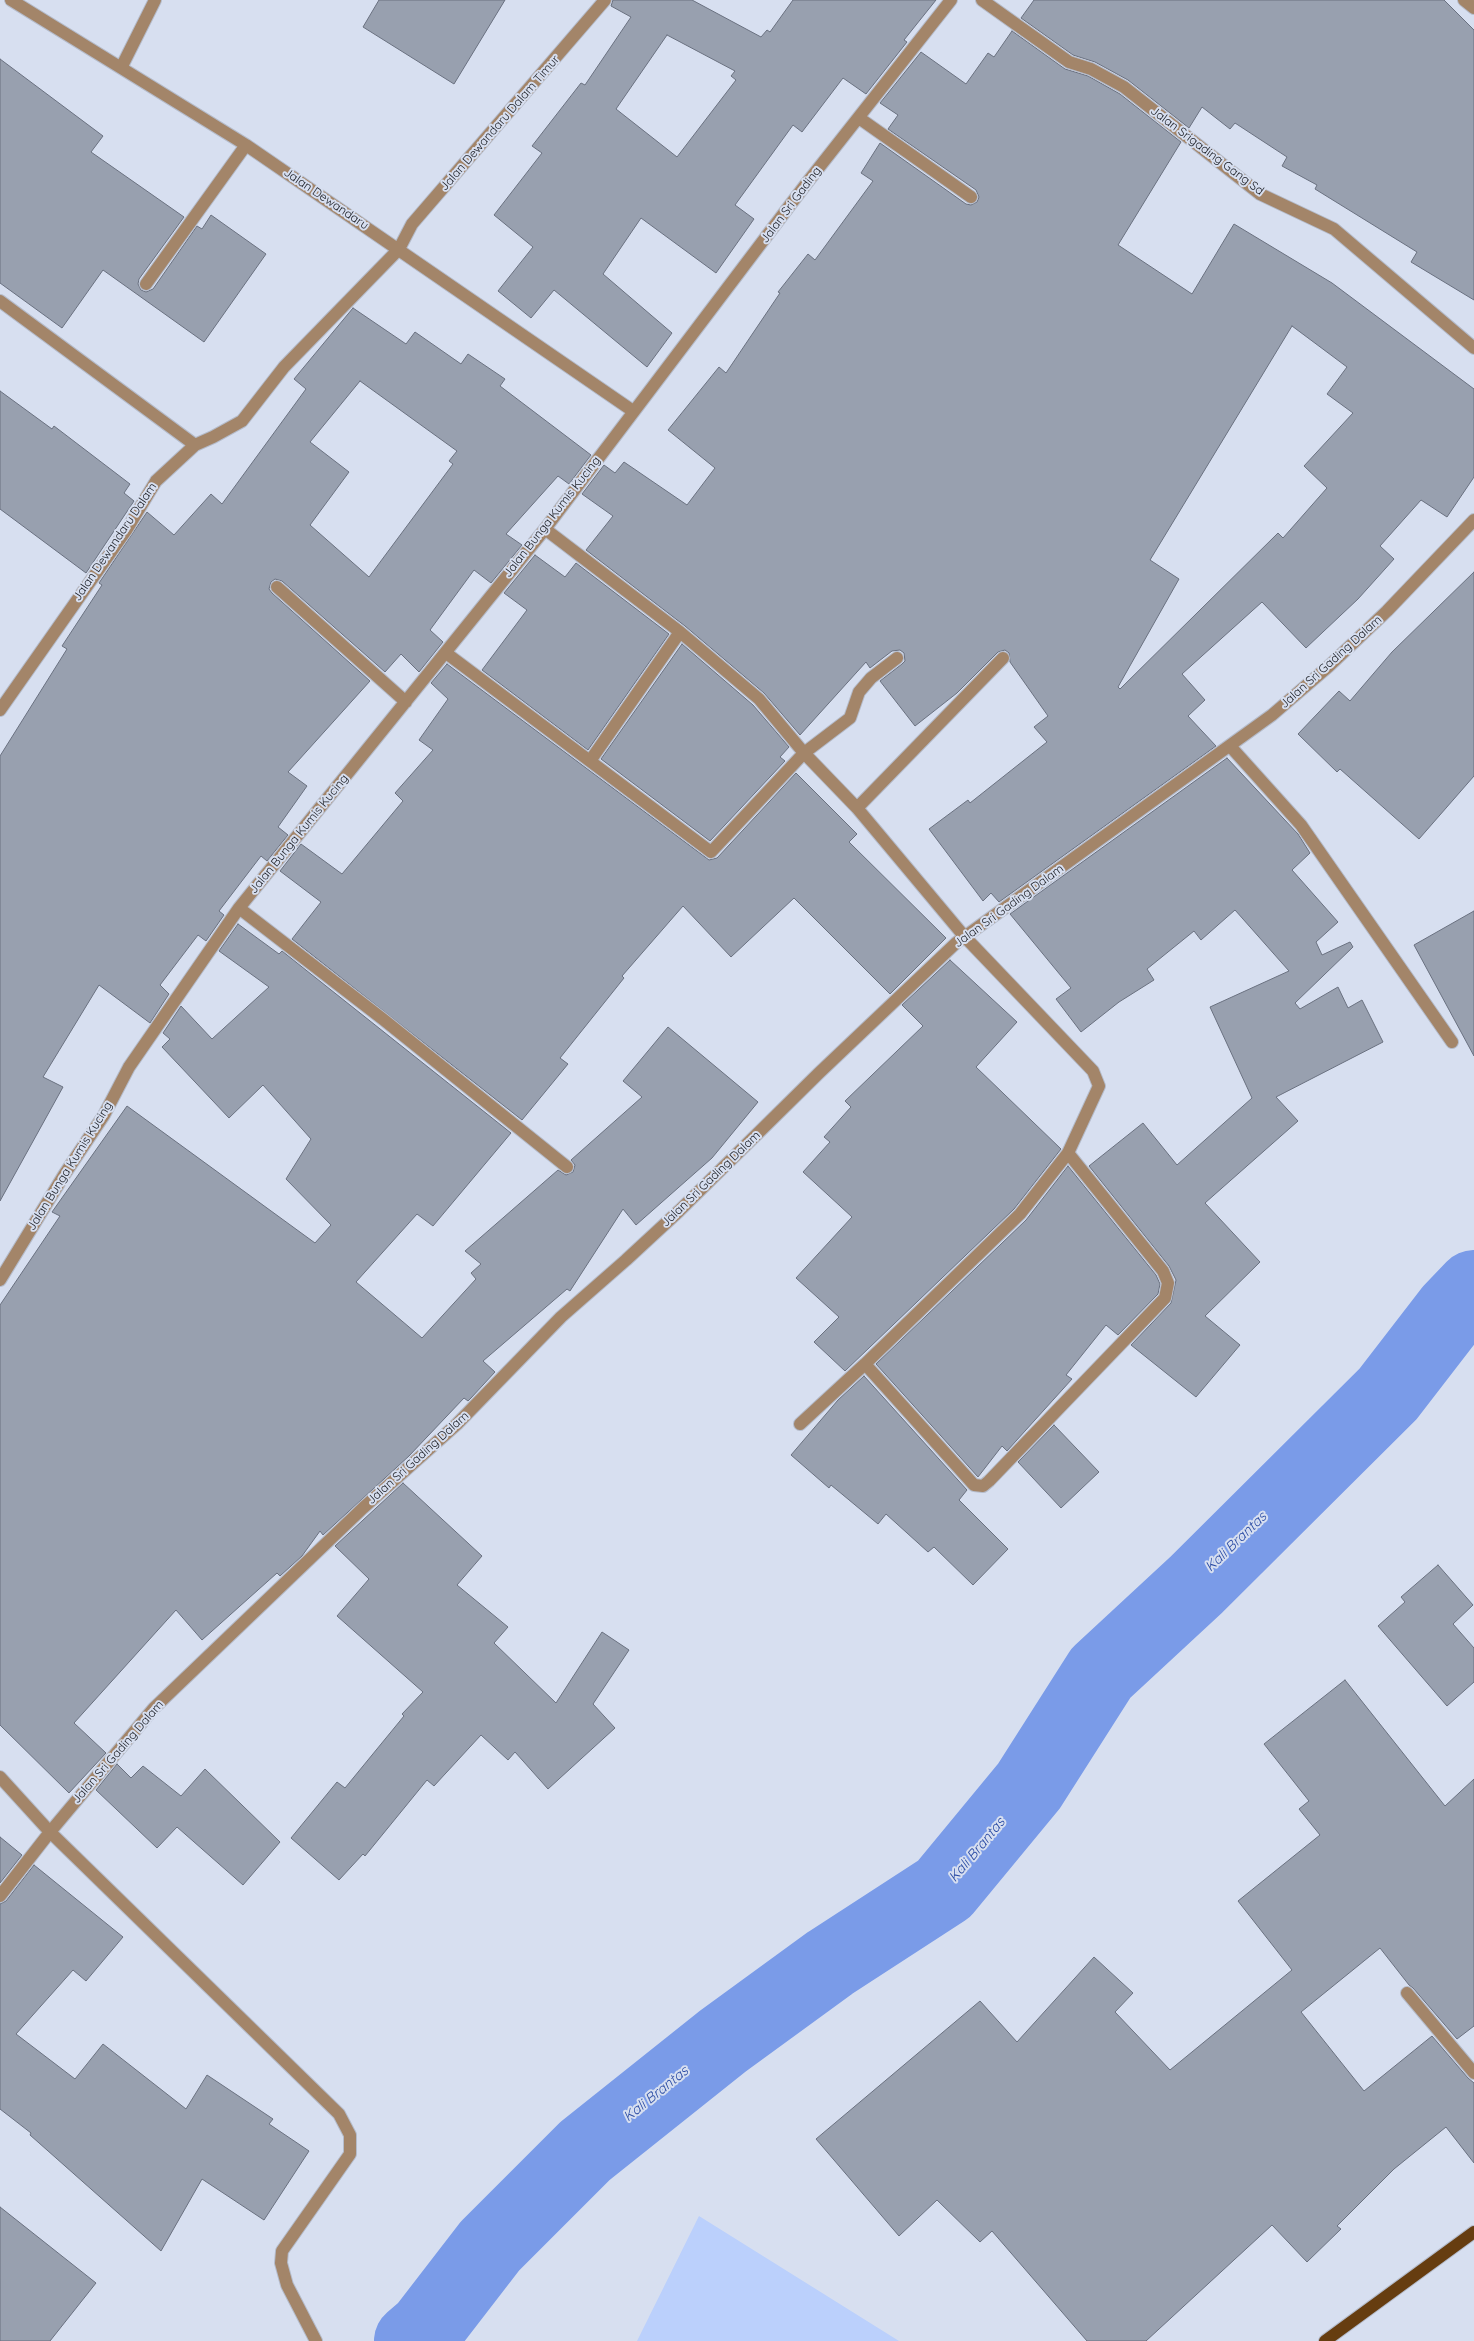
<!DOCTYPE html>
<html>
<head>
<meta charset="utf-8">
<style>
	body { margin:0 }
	canvas { display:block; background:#d7dff0 }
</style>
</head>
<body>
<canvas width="1474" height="2341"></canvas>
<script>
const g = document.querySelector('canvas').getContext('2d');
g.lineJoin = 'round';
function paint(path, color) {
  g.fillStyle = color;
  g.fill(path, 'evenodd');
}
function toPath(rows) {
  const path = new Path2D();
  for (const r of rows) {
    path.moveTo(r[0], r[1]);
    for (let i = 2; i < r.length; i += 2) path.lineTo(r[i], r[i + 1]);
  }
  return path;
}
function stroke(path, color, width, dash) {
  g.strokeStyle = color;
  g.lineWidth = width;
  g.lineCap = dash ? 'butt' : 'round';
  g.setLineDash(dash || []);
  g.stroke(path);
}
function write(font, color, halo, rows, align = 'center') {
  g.font = font + ' Quicksand,sans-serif';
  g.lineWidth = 4;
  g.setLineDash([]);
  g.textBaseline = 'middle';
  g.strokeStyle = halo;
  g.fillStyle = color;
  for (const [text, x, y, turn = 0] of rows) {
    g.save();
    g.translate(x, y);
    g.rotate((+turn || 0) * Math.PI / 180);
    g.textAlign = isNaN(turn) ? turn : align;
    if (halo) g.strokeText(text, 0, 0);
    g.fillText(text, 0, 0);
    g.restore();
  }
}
paint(toPath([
	[699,2216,899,2341,637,2341]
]), '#bbd0fc');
stroke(toPath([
	[412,2341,426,2329,490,2246,585,2151,723,2041,830,1963,944,1889,1029,1786,1101,1673,1196,1585,1388,1394,1452,1311,1474,1288]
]), '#7a9be8', 76);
const building = toPath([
	[379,0,505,0,454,84,363,27,379,0],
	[613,0,692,0,761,37,767,30,770,32,793,0,936,0,904,40,907,42,866,94,843,78,802,132,793,125,735,205,754,219,716,273,641,218,603,274,672,333,647,367,554,290,531,318,498,291,533,247,494,215,542,153,532,146,581,83,585,85,631,17,611,6,613,0],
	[667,35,735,71,731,76,736,80,677,157,616,109,667,35],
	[1034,0,1444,0,1474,30,1474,300,1411,262,1417,252,1315,189,1317,185,1282,166,1287,157,1235,123,1230,129,1202,107,1189,128,1128,80,1095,62,1073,55,1021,18,1034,0],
	[1012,31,1065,69,1088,76,1120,94,1181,142,1118,245,1192,294,1234,224,1332,283,1474,389,1474,477,1447,517,1421,500,1380,546,1394,559,1358,599,1306,648,1262,602,1182,674,1205,700,1188,716,1216,746,999,902,991,893,983,901,929,829,968,800,970,803,1047,742,1034,727,1048,716,1010,662,1009,653,1005,650,998,652,957,693,915,726,880,681,902,664,905,661,904,653,900,650,892,651,870,668,866,662,800,735,764,693,685,626,586,550,613,516,582,494,604,465,615,473,624,462,687,505,715,468,668,430,719,367,726,373,780,293,778,292,808,254,815,260,873,181,861,173,880,143,966,204,971,205,977,202,979,197,976,190,888,129,898,115,880,103,921,52,966,84,988,53,994,57,1012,31],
	[1292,326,1347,367,1327,394,1353,413,1304,466,1327,488,1283,538,1278,533,1120,689,1118,687,1179,579,1150,560,1292,326],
	[0,59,103,136,91,152,184,217,139,279,138,284,141,290,146,292,153,289,197,226,202,229,211,215,266,254,204,342,103,270,62,328,0,283,0,59],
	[353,308,406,344,415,332,461,364,468,354,505,379,500,386,591,455,569,484,558,476,506,534,522,545,491,583,474,570,430,630,443,642,419,672,401,654,385,672,282,581,275,579,271,582,269,589,272,593,370,681,288,772,307,786,278,827,288,835,267,861,261,856,219,911,224,915,206,941,198,935,160,985,169,994,150,1023,99,985,43,1077,63,1087,0,1201,0,756,67,649,62,646,102,585,99,583,147,512,174,535,211,494,222,504,306,389,294,379,353,308],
	[360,381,457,451,449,461,453,464,369,577,310,525,349,472,310,442,360,381],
	[0,391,52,429,54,426,130,484,124,493,134,501,86,573,0,509,0,391],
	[535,555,565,577,576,563,669,634,588,750,482,670,527,610,504,593,535,555],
	[1474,572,1474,776,1419,839,1340,769,1337,772,1298,734,1339,691,1350,701,1392,652,1474,572],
	[682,644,753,705,789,747,780,757,785,761,710,841,601,759,682,644],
	[447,664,709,860,717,858,796,773,857,834,849,842,946,938,890,994,794,898,731,957,683,906,622,976,624,978,560,1058,568,1064,522,1120,292,939,321,902,280,871,301,844,342,874,403,801,395,793,433,750,419,740,448,699,431,683,447,664],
	[1227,758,1298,834,1310,853,1292,870,1338,922,1316,942,1322,955,1350,942,1353,947,1295,1003,1300,1009,1338,987,1348,1008,1362,1000,1383,1042,1276,1097,1298,1121,1205,1203,1260,1262,1205,1316,1240,1345,1196,1397,1131,1345,1171,1303,1176,1280,1169,1266,1089,1166,1143,1123,1177,1165,1252,1098,1210,1007,1289,971,1235,910,1201,940,1194,931,1147,969,1154,980,1119,1002,1081,1032,1056,999,1071,988,1010,914,1227,758],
	[1474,911,1474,1056,1414,945,1474,911],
	[238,924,279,954,282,951,511,1133,433,1226,417,1214,356,1282,422,1338,476,1279,471,1273,481,1264,465,1251,558,1170,566,1175,573,1172,575,1165,571,1160,642,1097,623,1081,668,1027,758,1102,712,1158,636,1225,623,1209,570,1291,567,1289,483,1361,495,1372,471,1398,468,1401,464,1398,409,1456,323,1535,320,1531,302,1556,280,1576,277,1573,202,1640,176,1610,74,1723,106,1753,69,1793,0,1725,0,1305,60,1216,52,1212,127,1106,315,1243,331,1225,286,1179,311,1139,263,1085,229,1118,162,1047,170,1039,163,1033,181,1006,212,1039,269,987,219,951,238,924],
	[950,960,1017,1022,976,1067,1061,1149,1014,1209,845,1371,814,1342,839,1317,796,1278,852,1217,803,1172,830,1142,824,1137,851,1107,845,1101,923,1026,902,1005,950,960],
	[1068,1166,1156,1275,1160,1284,1158,1294,1118,1335,1106,1325,1066,1375,1072,1379,1007,1451,1002,1446,978,1477,876,1364,1026,1220,1068,1166],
	[864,1376,967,1490,959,1500,1008,1549,973,1585,934,1547,928,1552,886,1514,878,1524,831,1485,829,1488,791,1455,838,1400,864,1376],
	[1054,1425,1099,1472,1061,1508,1018,1462,1054,1425],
	[403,1483,482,1556,457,1585,508,1627,494,1643,556,1703,602,1632,629,1650,593,1704,615,1728,548,1789,515,1752,508,1760,481,1735,434,1786,427,1780,365,1856,363,1854,339,1880,291,1838,337,1782,345,1788,404,1716,402,1714,423,1692,337,1616,369,1579,335,1546,403,1483],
	[1438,1565,1473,1605,1453,1624,1474,1648,1474,1682,1447,1706,1378,1626,1405,1602,1401,1597,1438,1565],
	[1345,1680,1445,1806,1474,1779,1474,2026,1457,2039,1413,1988,1409,1985,1380,1948,1301,2012,1364,2091,1432,2036,1468,2078,1474,2083,1474,2163,1446,2127,1394,2169,1337,2226,1341,2229,1307,2262,1272,2225,1146,2341,1087,2341,992,2231,980,2242,937,2200,899,2236,816,2139,980,2001,1017,2042,1094,1957,1133,1993,1115,2012,1170,2070,1292,1970,1238,1901,1320,1835,1299,1809,1309,1801,1264,1744,1345,1680],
	[117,1764,131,1778,143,1766,181,1796,205,1769,280,1842,243,1885,177,1827,157,1848,96,1790,117,1764],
	[0,1837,22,1855,0,1883,0,1837],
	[34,1865,123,1937,86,1981,73,1970,16,2034,75,2079,103,2044,186,2109,207,2075,273,2119,269,2124,309,2151,264,2220,202,2179,161,2251,30,2135,31,2133,0,2109,0,1904,6,1901,34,1865],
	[0,2207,96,2283,50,2341,0,2341,0,2207]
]);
paint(building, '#98a0af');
stroke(building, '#6a7180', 1);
const street = toPath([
	[11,0,246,145,633,411],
	[982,0,1069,62,1091,69,1124,87,1260,194,1334,229,1474,348],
	[1464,0,1474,8],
	[122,66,155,0],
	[859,118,971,197],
	[146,284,246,145],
	[0,301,195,445],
	[545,529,680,632,759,699,804,753,857,808,964,936,1093,1071,1099,1086,1068,1153,1020,1214,865,1364,800,1424],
	[277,587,406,702],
	[446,653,711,852,804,753,850,718,859,692,871,678,897,658],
	[0,710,127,529,156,481,195,445,213,437,242,421,284,367,399,249,412,224,605,0],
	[1230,746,1301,825,1452,1042],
	[590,761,680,632],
	[857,808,1003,658],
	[239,908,384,1020,567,1167],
	[0,1280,64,1175,104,1115,129,1067,239,908,545,529,806,184,951,0],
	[865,1364,974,1485,983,1486,989,1481,1165,1298,1168,1283,1163,1271,1068,1153],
	[0,1777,50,1832,339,2114,350,2135,350,2154,282,2251,281,2263,287,2285,316,2341],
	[0,1896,50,1832,154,1708,363,1508,457,1424,561,1317,626,1260,679,1211,819,1073,956,943,1272,715,1329,666,1387,611,1474,520],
	[1407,1993,1474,2073]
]);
const primary = toPath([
	[1325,2341,1474,2232]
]);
stroke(street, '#b5bccb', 14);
stroke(primary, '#b5bccb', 14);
stroke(street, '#a38569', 12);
stroke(primary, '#663d10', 12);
write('12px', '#1a1c22', '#d7dff0', [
	["Jalan Dewandaru Dalam Timur",500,123,-49],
	["Jalan Srigading Gang Sd",1207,151,37],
	["Jalan Dewandaru",326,199,34],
	["Jalan Sri Gading",791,205,-53],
	["Jalan Bunga Kumis Kucing",552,517,-52],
	["Jalan Dewandaru Dalam",115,542,-56],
	["Jalan Sri Gading Dalam",1331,662,-42],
	["Jalan Bunga Kumis Kucing",299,834,-51],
	["Jalan Sri Gading Dalam",1009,906,-36],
	["Jalan Bunga Kumis Kucing",70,1166,-58],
	["Jalan Sri Gading Dalam",711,1179,-44],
	["Jalan Sri Gading Dalam",418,1458,-42],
	["Jalan Sri Gading Dalam",118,1752,-49]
]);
write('italic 14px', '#2a4ba4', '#d7dff0', [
	["Kali Brantas",1236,1542,-44],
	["Kali Brantas",977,1850,-50],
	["Kali Brantas",656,2094,-39]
]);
</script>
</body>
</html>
